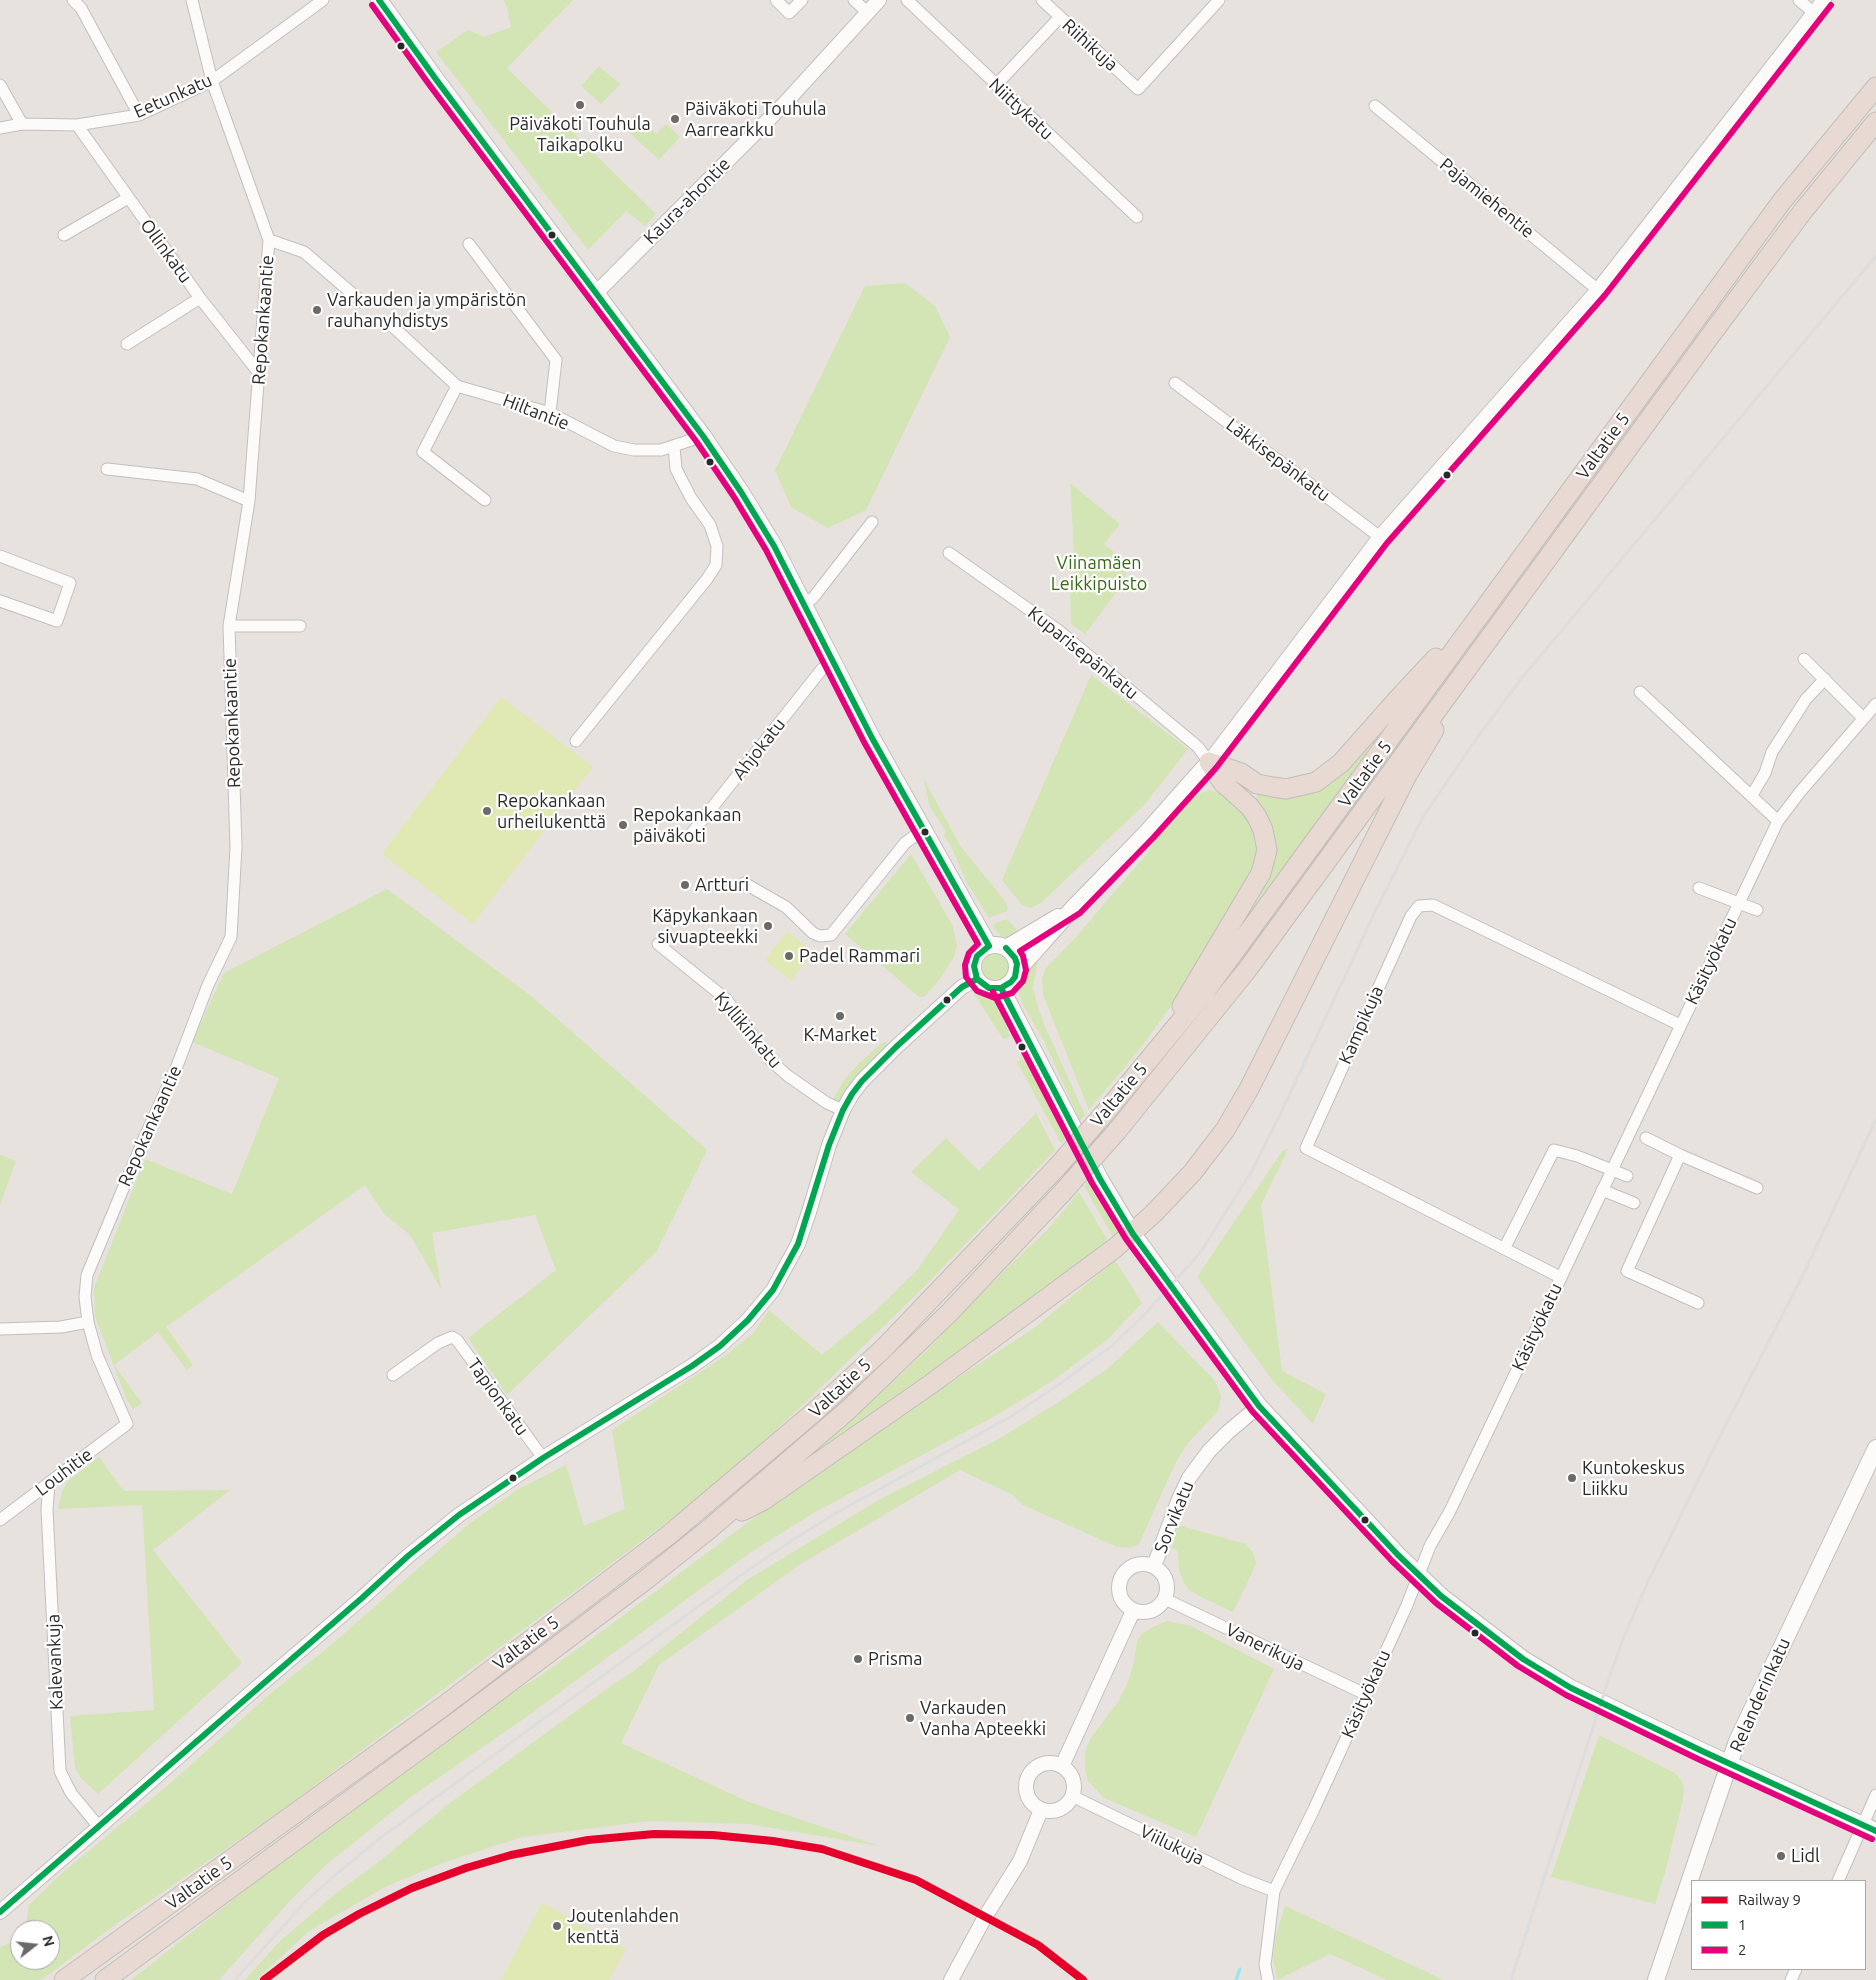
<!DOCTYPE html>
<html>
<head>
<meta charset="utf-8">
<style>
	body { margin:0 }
	#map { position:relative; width:1876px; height:1980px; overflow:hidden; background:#e8e2de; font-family:Ubuntu,sans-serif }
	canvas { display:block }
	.legend { position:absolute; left:1691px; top:1880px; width:175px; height:90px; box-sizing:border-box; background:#fff; border:1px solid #a9a9a9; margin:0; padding:6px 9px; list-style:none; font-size:15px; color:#292929 }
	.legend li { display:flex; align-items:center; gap:10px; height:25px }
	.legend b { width:25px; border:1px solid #a9a9a9 }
	.north { position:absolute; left:10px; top:1920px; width:50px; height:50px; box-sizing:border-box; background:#fff; border:1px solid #a9a9a9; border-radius:50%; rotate:74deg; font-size:14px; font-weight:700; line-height:20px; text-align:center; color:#292929 }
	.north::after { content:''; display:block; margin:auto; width:18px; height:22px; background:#6c6a68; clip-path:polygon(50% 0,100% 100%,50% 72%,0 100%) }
</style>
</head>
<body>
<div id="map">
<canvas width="1876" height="1980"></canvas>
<ul class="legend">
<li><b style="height:6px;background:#e4002b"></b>Railway 9</li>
<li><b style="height:6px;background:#00a651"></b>1</li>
<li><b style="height:6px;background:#e5007d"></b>2</li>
</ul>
<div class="north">N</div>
</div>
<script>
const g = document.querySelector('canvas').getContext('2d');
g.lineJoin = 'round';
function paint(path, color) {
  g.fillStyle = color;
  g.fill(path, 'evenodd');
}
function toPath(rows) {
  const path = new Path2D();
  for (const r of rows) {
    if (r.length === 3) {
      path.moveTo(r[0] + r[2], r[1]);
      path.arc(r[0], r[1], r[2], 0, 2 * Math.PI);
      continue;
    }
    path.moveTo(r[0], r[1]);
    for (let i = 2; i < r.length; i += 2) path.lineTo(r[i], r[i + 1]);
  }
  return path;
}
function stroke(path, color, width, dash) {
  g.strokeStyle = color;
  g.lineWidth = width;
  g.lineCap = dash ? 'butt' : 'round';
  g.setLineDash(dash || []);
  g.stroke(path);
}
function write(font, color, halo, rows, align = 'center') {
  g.font = font + ' Ubuntu,sans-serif';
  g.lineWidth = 4.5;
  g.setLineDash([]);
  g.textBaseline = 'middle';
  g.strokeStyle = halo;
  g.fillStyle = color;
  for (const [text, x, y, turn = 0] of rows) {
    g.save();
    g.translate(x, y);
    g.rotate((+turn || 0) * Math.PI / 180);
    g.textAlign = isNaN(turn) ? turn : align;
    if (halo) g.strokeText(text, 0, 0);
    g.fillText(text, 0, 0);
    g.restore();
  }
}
paint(toPath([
	[503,0,573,0,507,68,656,214,645,226,626,211,588,250,436,52,468,30,485,37,511,27,507,7],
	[599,66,620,84,601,104,581,86],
	[635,115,656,134,666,124,680,137,659,160,623,127],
	[905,283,935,306,950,337,866,510,828,528,791,507,775,470,865,286],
	[1070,483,1120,524,1104,544,1128,564,1124,582,1085,634,1071,624,1070,587,1075,568],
	[1091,675,1188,749,1145,804,1042,902,1031,908,1022,905,1002,880],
	[1409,693,1301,843,1230,939,1265,882,1254,801,1260,792,1295,796],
	[923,778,961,847,1006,902,1008,908,1007,911,989,918,967,883,950,844,944,836,946,831,930,807],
	[1209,790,1223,794,1250,817,1260,856,1235,909,1169,1009,1139,1050,1089,1110,1043,995,1042,978,1046,968,1077,936,1149,851,1159,833,1175,814,1197,794],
	[911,854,953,926,957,946,954,957,939,980,924,997,919,997,845,934],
	[387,889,530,995,707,1150,656,1252,507,1395,468,1338,556,1270,535,1215,432,1233,441,1289,410,1235,384,1214,365,1185,166,1327,193,1365,187,1370,158,1332,114,1365,142,1403,133,1409,127,1400,95,1317,94,1288,145,1159,232,1194,279,1078,192,1042,224,973],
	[1003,920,1008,920,1012,924,1021,936,1011,940,1001,936,992,925],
	[997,968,15],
	[1038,959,1033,988,1037,1004,1046,1029,1085,1115,1080,1121,1044,1041,1022,1003,1019,993,1027,971],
	[974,994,990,997,996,1001,1000,1006,1010,1037,1003,1039],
	[883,1042,886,1042,888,1046,843,1098,836,1102,833,1099,845,1079,859,1063],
	[1021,1058,1032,1071,1065,1139,1061,1143,1017,1062],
	[1036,1113,1055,1150,1039,1167,924,1287,805,1403,748,1456,691,1504,278,1813,119,1922,41,1980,0,1980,0,1947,20,1939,20,1960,50,1960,50,1930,25,1930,29,1905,61,1874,166,1787,271,1693,331,1645,470,1523,517,1490,566,1465,584,1526,625,1509,612,1430,725,1356,754,1332,769,1310,822,1355,874,1312,917,1270,959,1210,911,1172,946,1138,979,1171],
	[1288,1149,1261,1205,1282,1371,1326,1394,1313,1424,1273,1381,1197,1277,1283,1150],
	[0,1155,16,1161,0,1205],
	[1087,1182,1116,1229,1117,1232,1113,1237,1084,1186],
	[1079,1192,1108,1241,1054,1285,911,1389,801,1463,871,1402,926,1351,1008,1267,1047,1230],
	[1115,1260,1142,1303,1108,1339,1054,1380,995,1416,817,1511,751,1552,529,1715,408,1799,327,1864,288,1903,219,1980,131,1980,258,1880,378,1790,493,1705,543,1674,628,1612,779,1499,892,1421,1037,1326],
	[1158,1322,1215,1381,1221,1396,1218,1411,1188,1443,1175,1464,1139,1544,1129,1548,1117,1547,1023,1505,1013,1495,960,1470,801,1564,659,1665,621,1743,749,1802,879,1846,749,1824,650,1821,522,1837,440,1864,387,1886,309,1931,256,1980,245,1980,278,1943,335,1894,381,1860,446,1806,609,1687,631,1673,747,1580,882,1498,997,1440,1065,1398,1107,1369],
	[99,1457,124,1491,230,1490,153,1550,242,1663,98,1794,81,1778,75,1768,70,1716,154,1710,142,1505,58,1509,62,1492,68,1481],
	[1178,1525,1246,1544,1254,1554,1256,1563,1252,1573,1233,1612,1201,1597,1189,1590,1184,1583,1179,1570,1178,1551,1172,1548],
	[1167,1621,1191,1626,1274,1669,1196,1837,1104,1798,1088,1781,1085,1770,1085,1752,1090,1739,1118,1702,1127,1684,1134,1663,1137,1641,1142,1634,1153,1627],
	[1599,1735,1675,1773,1682,1781,1684,1789,1682,1804,1665,1873,1655,1904,1551,1877],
	[1285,1906,1444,1980,1387,1980,1330,1954,1277,1980,1273,1957,1276,1934]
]), '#d3e4b5');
paint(toPath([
	[501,697,593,767,473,924,382,854],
	[787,931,813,952,791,981,765,960],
	[542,1903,626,1949,609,1980,501,1980]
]), '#e0e8b3');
stroke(toPath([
	[1236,1980,1240,1969]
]), '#8ee8ed', 3);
const minor = toPath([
	[73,0,81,8,139,115],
	[776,0,789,13,802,0],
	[854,0,868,13],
	[907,0,1137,217],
	[1042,0,1138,89,1219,0],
	[1799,0,1814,13],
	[0,85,22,124],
	[996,85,1060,17],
	[1375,106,1598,290],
	[77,125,200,298,259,373],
	[0,128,22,124,77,125,139,115,212,81,323,0],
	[64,235,128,198],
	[269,240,304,252,362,302],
	[469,244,556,360,550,413],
	[389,323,457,386,550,413,614,446,634,450,661,450,703,436],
	[127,344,200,298],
	[1175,383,1380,537],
	[457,386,423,452,485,500],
	[107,469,197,479,249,501],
	[949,553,1058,630,1198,747,1209,762],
	[0,556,70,583,57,621,0,601],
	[803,604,813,598,872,522],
	[229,626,300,626],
	[1804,659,1863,718],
	[1640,692,1778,821],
	[576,741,707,579,716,565,717,546,710,525,691,498,676,469,674,447],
	[1752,795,1765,773,1772,752,1806,699,1825,679],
	[688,838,822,669,832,662],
	[744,883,786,907,813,933,820,936,831,935,905,843,924,829],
	[1699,888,1757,910],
	[658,944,726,999,771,1061,788,1076,827,1103,843,1110],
	[1646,1138,1680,1155,1757,1188],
	[1680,1155,1627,1271,1698,1303],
	[1602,1190,1634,1203],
	[1504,1249,1554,1150,1577,1156,1627,1176],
	[1560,1277,1306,1148,1411,916,1419,906,1433,905,1680,1025],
	[0,1329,61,1327,88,1322],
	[393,1375,438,1343,452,1337,457,1340,543,1458],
	[49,1484,47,1509,60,1771,71,1793,99,1827],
	[0,1520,127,1424,97,1355,88,1322,85,1297,87,1275,143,1141,177,1066,208,985,231,937,236,847,229,626,249,501,269,240,212,81,192,0],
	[1165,1599,1365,1694],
	[1072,1796,1243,1879,1274,1891],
	[1838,1881,1876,1795],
	[1268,1980,1265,1965,1274,1891,1314,1809,1407,1605,1430,1546,1450,1511,1778,821,1800,792,1876,704],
	[1791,1980,1796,1969]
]);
const tertiary = toPath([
	[596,293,785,103,879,0],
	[1209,762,1380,537,1598,290,1824,0],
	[1143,1588,24],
	[1154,1566,1179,1499,1189,1478,1209,1451,1228,1432,1259,1406],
	[1050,1787,24],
	[1062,1766,1133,1611],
	[0,1912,99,1827,246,1697,362,1598,408,1556,459,1515,543,1458,692,1366,720,1346,748,1320,773,1290,798,1244,809,1212,829,1145,843,1110,852,1094,862,1081,896,1047,962,987,977,979],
	[951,1980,985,1917,1020,1861,1041,1810]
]);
const secondary = toPath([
	[379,0,435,78,703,436,741,492,774,546,872,738,989,946],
	[995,967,22],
	[1006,948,1058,917],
	[1017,971,1074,907,1147,832,1209,762],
	[1001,988,1100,1179,1133,1234,1259,1406,1398,1555,1441,1596,1523,1659,1571,1688,1702,1751,1876,1831],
	[1656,1980,1737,1741,1876,1448]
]);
const trunk = toPath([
	[1209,762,1241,773,1257,784,1273,787,1286,789,1316,782,1341,763,1396,701,1436,658],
	[1182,1006,1261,873,1267,850,1263,830,1257,817,1249,806,1223,783,1209,762],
	[1109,1108,1204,993,1782,201,1876,87],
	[1117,1131,1247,970,1710,336,1803,211,1876,122],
	[742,1511,764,1500,931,1384,1115,1248,1153,1214,1192,1173,1225,1130,1249,1089,1407,775,1434,730],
	[64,1980,441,1708,670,1534,813,1413,883,1349,1057,1167],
	[105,1980,454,1724,648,1578,708,1530,848,1410,950,1312,1062,1193]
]);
stroke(minor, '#c1bfc0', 13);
stroke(tertiary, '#c1bfc0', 16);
stroke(secondary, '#c1bfc0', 18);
stroke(trunk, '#c0bebc', 21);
stroke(minor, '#fcfbfa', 11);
stroke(tertiary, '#fcfbfa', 14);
stroke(secondary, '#fcfbfa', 16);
stroke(trunk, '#e8dad2', 19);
stroke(toPath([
	[235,1980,305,1902,334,1876,375,1842,546,1717,754,1566,791,1541,836,1513,1012,1416,1058,1385,1113,1345,1145,1314,1200,1253,1253,1169,1286,1102,1373,916,1423,817,1474,742,1521,679,1876,256],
	[1511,1980,1609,1678,1623,1639,1646,1586,1713,1450,1805,1271,1876,1119]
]), '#ddddde', 3);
const trunkBridge = toPath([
	[1057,1167,1109,1108],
	[1062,1193,1117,1131]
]);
stroke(trunkBridge, '#c0bebc', 21, []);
stroke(trunkBridge, '#e8dad2', 19);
stroke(toPath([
	[379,0,435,78,703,436,741,492,774,546,872,738,989,946,977,956,974,966,977,979,989,988,1001,988,1011,982,1015,977,1017,964,1015,958,1006,948],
	[1001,988,1100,1179,1133,1234,1259,1406,1398,1555,1441,1596,1523,1659,1571,1688,1702,1751,1876,1831],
	[0,1912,362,1598,408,1556,459,1515,543,1458,692,1366,720,1346,748,1320,773,1290,798,1244,829,1145,843,1110,852,1094,862,1081,896,1047,962,987,977,979]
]), '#00a651', 6);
stroke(toPath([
	[372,5,428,83,696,441,734,497,766,550,864,742,978,944,969,953,965,965,966,977,977,991,995,998,1012,993,1023,981,1026,970,1023,956,1020,951,1080,913,1153,838,1216,768,1387,543,1605,295,1831,5],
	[993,992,1092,1183,1126,1239,1252,1411,1392,1561,1436,1603,1518,1666,1566,1695,1698,1759,1872,1839]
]), '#e5007d', 6);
stroke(toPath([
	[264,1980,323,1935,359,1914,412,1888,466,1868,511,1855,588,1840,654,1834,713,1835,773,1841,822,1849,916,1880,1038,1945,1083,1980]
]), '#e4002b', 8);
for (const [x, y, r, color] of [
	[401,46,4.5,"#292929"],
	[580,105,5,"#6c6a68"],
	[675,119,5,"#6c6a68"],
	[552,235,4.5,"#292929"],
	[317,310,5,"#6c6a68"],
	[710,462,4.5,"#292929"],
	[1447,475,4.5,"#292929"],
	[487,811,5,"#6c6a68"],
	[623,825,5,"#6c6a68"],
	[925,832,4.5,"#292929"],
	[685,885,5,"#6c6a68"],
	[768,926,5,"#6c6a68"],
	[789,956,5,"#6c6a68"],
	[947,1000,4.5,"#292929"],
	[840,1016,5,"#6c6a68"],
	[1022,1047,4.5,"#292929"],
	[513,1478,4.5,"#292929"],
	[1572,1478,5,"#6c6a68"],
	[1365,1520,4.5,"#292929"],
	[1475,1633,4.5,"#292929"],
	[858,1659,5,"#6c6a68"],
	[910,1718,5,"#6c6a68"],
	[1781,1856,5,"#6c6a68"],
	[557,1926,5,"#6c6a68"]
]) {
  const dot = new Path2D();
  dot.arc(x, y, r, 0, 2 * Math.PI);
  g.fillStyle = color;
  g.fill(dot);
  stroke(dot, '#fff', 2);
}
write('18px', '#292929', '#fff', [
	["Riihikuja",1090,45,42],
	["Eetunkatu",173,96,-24],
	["Niittykatu",1021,109,43],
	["Pajamiehentie",1487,198,39],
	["Kaura-ahontie",687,201,-45],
	["Ollinkatu",166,251,54],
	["Repokankaantie",263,320,-86],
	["Hiltantie",536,412,21],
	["Valtatie 5",1603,446,-54],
	["Läkkisepänkatu",1278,460,37],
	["Kuparisepänkatu",1083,653,39],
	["Repokankaantie",232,723,-92],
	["Ahjokatu",759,749,-52],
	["Valtatie 5",1365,774,-54],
	["Käsityökatu",1711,961,-64],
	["Kampikuja",1361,1025,-66],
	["Kyllikinkatu",748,1030,50],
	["Valtatie 5",1119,1095,-50],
	["Repokankaantie",150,1126,-66],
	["Käsityökatu",1537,1327,-65],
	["Valtatie 5",840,1388,-43],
	["Tapionkatu",498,1397,54],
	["Louhitie",64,1472,-37],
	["Sorvikatu",1174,1517,-68],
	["Valtatie 5",526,1643,-37],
	["Vanerikuja",1265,1647,26],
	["Kalevankuja",55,1662,-92],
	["Käsityökatu",1366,1694,-66],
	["Relanderinkatu",1760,1695,-66],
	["Viilukuja",1172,1845,26],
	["Valtatie 5",199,1883,-36]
]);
write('18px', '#292929', '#fff', [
	["Päiväkoti Touhula",685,109],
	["Aarrearkku",685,130],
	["Päiväkoti Touhula",580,124,"center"],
	["Taikapolku",580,145,"center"],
	["Varkauden ja ympäristön",327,300],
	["rauhanyhdistys",327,321],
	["Repokankaan",497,801],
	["urheilukenttä",497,822],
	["Repokankaan",633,815],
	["päiväkoti",633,836],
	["Artturi",695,885],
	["Käpykankaan",758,916,"right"],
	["sivuapteekki",758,937,"right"],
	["Padel Rammari",799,956],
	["K-Market",840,1035,"center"],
	["Kuntokeskus",1582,1468],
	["Liikku",1582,1489],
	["Prisma",868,1659],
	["Varkauden",920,1708],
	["Vanha Apteekki",920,1729],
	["Lidl",1791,1856],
	["Joutenlahden",567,1916],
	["kenttä",567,1937]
], 'left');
write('18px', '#396817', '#fff', [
	["Viinamäen",1099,563],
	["Leikkipuisto",1099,584]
]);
</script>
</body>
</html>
